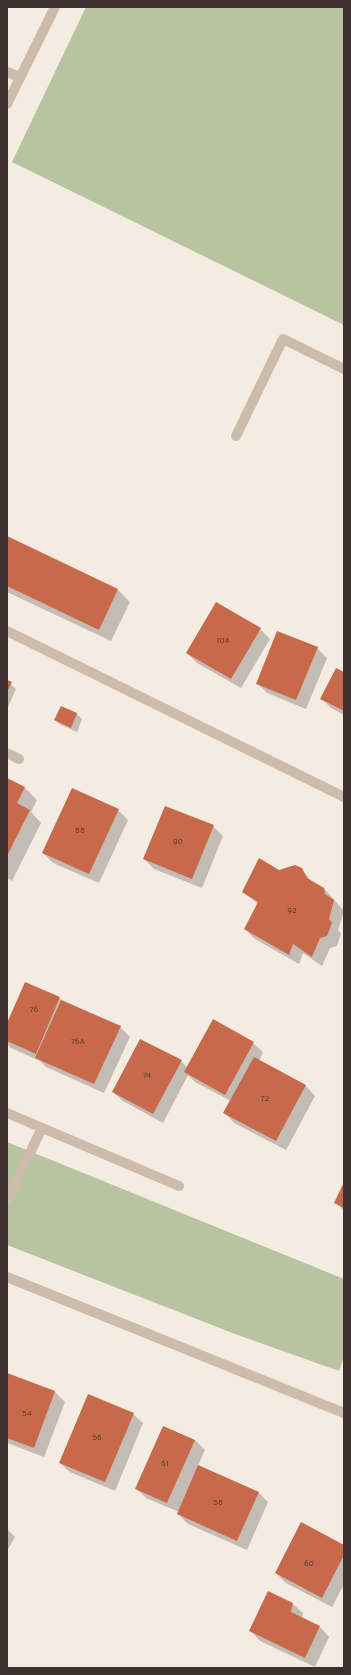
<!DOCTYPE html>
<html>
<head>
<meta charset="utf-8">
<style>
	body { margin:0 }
	#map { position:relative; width:351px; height:1675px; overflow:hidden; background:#f4ebe1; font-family:Overpass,sans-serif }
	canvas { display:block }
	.frame { position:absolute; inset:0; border:8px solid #3b302b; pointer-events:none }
</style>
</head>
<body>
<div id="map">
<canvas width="351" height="1675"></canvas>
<div class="frame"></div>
</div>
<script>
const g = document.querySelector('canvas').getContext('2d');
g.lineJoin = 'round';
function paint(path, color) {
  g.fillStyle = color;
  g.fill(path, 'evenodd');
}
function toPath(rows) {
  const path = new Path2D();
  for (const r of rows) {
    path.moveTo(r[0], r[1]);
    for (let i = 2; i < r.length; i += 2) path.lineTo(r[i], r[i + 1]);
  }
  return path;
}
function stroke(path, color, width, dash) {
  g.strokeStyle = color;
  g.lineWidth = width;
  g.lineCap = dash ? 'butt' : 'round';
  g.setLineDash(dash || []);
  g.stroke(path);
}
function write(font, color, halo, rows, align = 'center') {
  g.font = font + ' Overpass,sans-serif';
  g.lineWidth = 3;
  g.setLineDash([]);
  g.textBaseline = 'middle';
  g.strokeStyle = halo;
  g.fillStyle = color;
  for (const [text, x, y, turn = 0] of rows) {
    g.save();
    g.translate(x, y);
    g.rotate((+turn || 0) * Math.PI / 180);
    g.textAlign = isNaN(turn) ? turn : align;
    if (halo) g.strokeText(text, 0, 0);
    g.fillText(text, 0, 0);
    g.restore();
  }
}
paint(toPath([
	[86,7,344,7,344,325,12,162],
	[7,1142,344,1279,344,1357,339,1371,235,1334,7,1245]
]), '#b8c4a0');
paint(toPath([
	[7,537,118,590,130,602,111,641,7,592],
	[260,629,270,639,241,688,197,663,187,653],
	[317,648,327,658,306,709,267,693,257,683],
	[344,673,344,715,331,708,321,698],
	[7,681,16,689,8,707,7,706],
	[61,707,77,714,82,719,77,732,61,725,55,720],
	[7,779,25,788,37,800,31,812,41,823,12,881,7,878],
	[118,810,128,820,99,883,53,863,43,853],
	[213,826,223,836,202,888,154,869,144,859],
	[301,869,313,883,324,888,344,911,338,930,341,934,337,946,330,948,322,966,303,953,299,964,255,939,245,929,258,904,243,892,279,871],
	[26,983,120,1027,130,1037,104,1093,46,1067,40,1061,11,1048,7,1044,7,1025],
	[253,1043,263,1052,259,1061,306,1086,315,1096,286,1150,234,1123,225,1113,231,1101,195,1082,188,1075,163,1123,123,1101,113,1092,181,1061,188,1068],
	[344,1185,344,1211,336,1203],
	[7,1374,55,1392,65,1402,44,1457,7,1443],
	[133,1414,143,1423,115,1491,70,1472,60,1463],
	[164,1427,195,1440,205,1450,198,1466,259,1493,268,1502,247,1550,188,1524,178,1514,179,1512,146,1498,136,1488],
	[7,1529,15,1537,7,1551],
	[344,1546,344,1584,332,1607,286,1583,276,1573],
	[293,1604,303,1613,302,1618,320,1627,329,1637,315,1667,260,1641,251,1631]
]), '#0003');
paint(toPath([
	[7,536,118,589,99,630,7,586],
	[216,602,261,628,231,679,186,653],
	[277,631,318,647,296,700,256,684],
	[336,668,344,672,344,711,320,699],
	[7,680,12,682,7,692],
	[61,706,77,713,71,728,54,720],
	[7,778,25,787,17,803,30,810,7,856],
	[72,788,119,809,89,874,42,853],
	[165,806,214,825,192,879,143,859],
	[259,858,279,870,295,865,302,868,307,878,324,888,325,894,334,900,329,919,332,923,327,936,320,938,312,957,293,944,289,955,244,929,258,902,242,892],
	[25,982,60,997,36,1054,7,1041,7,1023],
	[61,1000,121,1026,94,1084,35,1058],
	[213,1019,254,1042,225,1095,184,1072],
	[140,1039,182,1060,153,1114,112,1092],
	[254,1057,306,1085,276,1141,223,1113],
	[344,1182,344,1208,334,1203],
	[7,1373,55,1391,34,1448,7,1438],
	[88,1394,134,1413,105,1482,59,1463],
	[163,1426,195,1440,167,1503,135,1489],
	[198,1465,259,1492,237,1541,177,1514],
	[301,1522,344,1545,344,1555,322,1598,275,1573],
	[268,1591,293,1603,291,1612,320,1626,305,1658,249,1631]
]), '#c8694b');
stroke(toPath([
	[7,72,20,77],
	[236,436,283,339,344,369],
	[7,631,344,797],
	[7,753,19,759],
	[7,1113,179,1186],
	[7,1200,42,1128]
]), '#cdbbac', 10);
stroke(toPath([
	[7,104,55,7],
	[7,1277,344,1413]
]), '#cdbbac', 10);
write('8px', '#5e3e33', null, [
	["104",223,641],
	["88",80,831],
	["90",178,842],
	["92",292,911],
	["76",34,1010],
	["76А",78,1042],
	["74",147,1076],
	["72",265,1099],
	["54",27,1414],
	["56",97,1438],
	["61",165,1464],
	["58",218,1503],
	["60",309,1564]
]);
</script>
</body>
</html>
